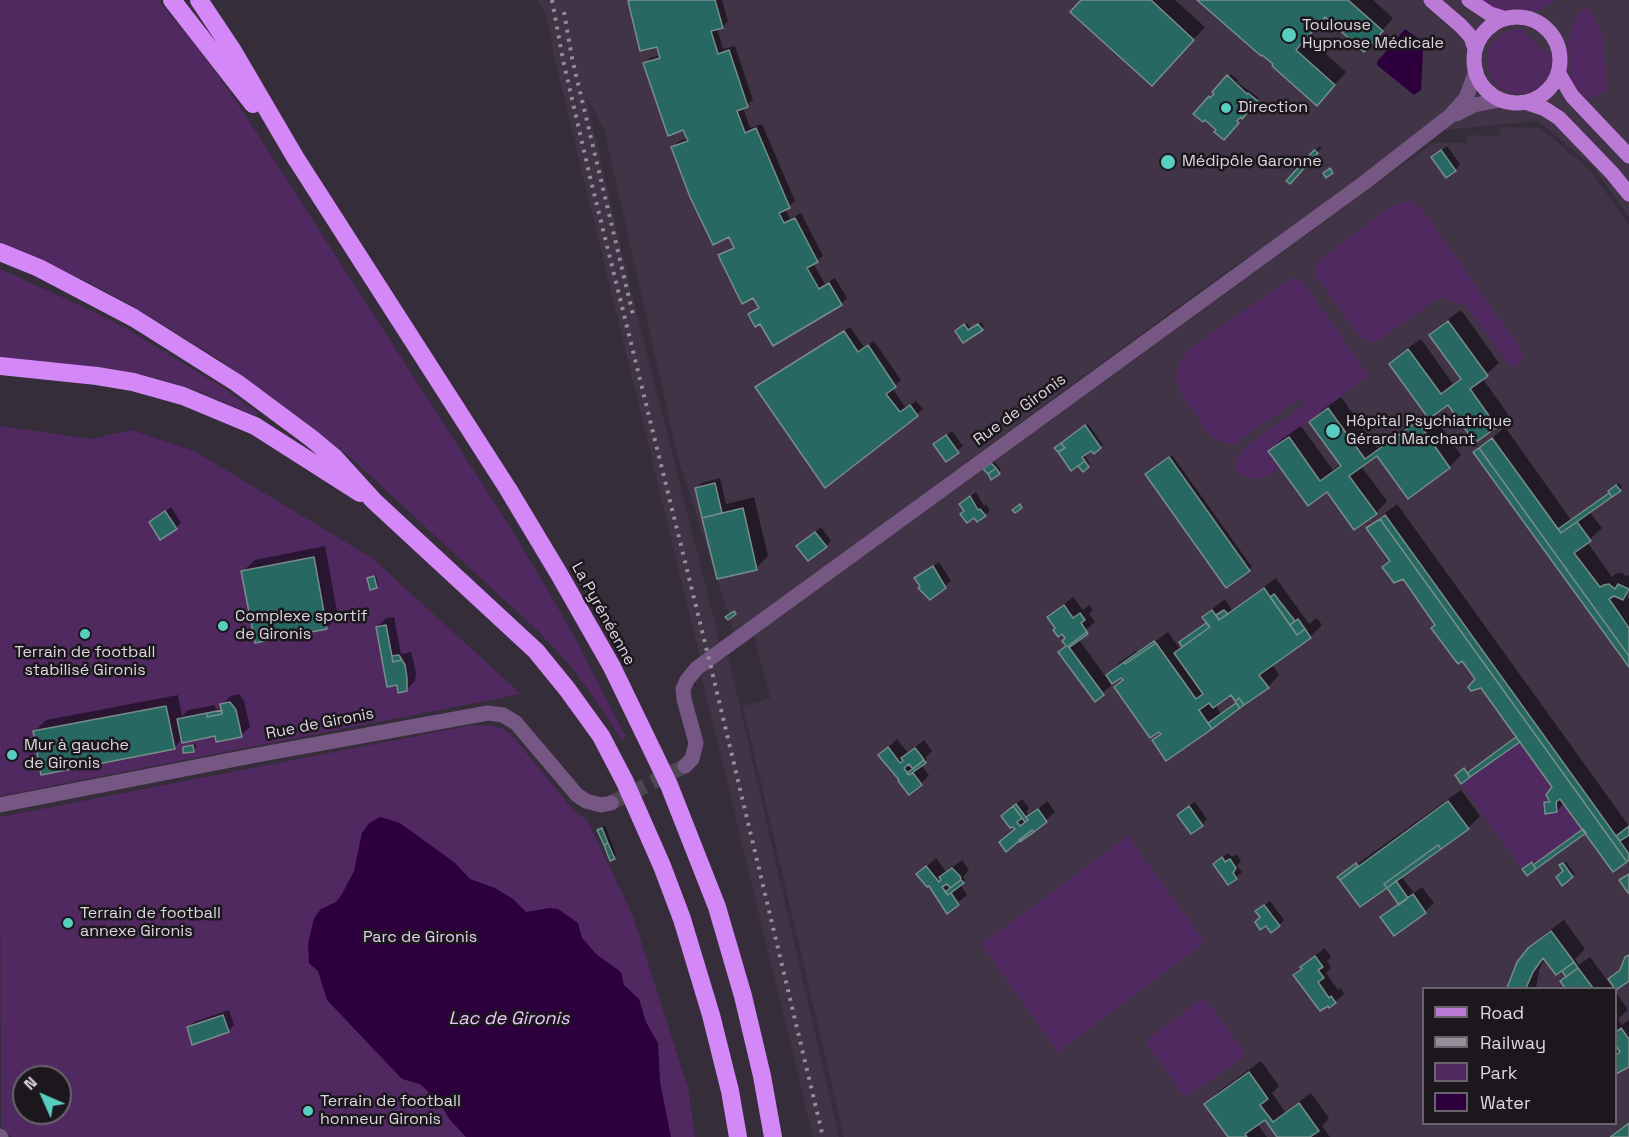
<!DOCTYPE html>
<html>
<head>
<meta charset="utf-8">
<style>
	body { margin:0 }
	#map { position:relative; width:1629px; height:1137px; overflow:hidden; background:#352d3a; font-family:"Space Grotesk",sans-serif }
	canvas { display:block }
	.legend { position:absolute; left:1422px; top:987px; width:195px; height:138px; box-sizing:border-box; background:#1b171d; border:2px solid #68646b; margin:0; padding:8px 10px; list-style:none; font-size:18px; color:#dcd7df }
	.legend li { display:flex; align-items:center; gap:12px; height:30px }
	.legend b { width:30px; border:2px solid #68646b }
	.north { position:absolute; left:12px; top:1065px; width:60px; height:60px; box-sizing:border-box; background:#1b171d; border:2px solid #68646b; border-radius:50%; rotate:315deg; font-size:16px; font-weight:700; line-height:24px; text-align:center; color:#dcd7df }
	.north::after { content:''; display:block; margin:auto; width:21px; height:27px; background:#58cec0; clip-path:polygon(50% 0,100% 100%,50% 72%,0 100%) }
</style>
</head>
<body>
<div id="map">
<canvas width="1629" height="1137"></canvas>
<ul class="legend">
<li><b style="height:8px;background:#ba7ad6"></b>Road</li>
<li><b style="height:8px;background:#948e98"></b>Railway</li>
<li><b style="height:16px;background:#502960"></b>Park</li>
<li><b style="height:16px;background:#2d003d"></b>Water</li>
</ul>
<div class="north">N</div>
</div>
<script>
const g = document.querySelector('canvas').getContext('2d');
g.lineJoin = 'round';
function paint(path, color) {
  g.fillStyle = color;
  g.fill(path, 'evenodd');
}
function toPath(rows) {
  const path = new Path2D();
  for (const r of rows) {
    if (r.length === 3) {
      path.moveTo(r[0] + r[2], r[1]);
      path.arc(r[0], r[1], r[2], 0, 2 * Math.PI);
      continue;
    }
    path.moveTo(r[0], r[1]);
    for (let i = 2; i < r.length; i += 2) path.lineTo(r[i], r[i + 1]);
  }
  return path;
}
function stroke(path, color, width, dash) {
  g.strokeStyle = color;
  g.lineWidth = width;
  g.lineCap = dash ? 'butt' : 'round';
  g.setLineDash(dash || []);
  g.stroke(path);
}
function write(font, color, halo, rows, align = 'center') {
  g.font = font + ' "Space Grotesk",sans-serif';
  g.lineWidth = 5;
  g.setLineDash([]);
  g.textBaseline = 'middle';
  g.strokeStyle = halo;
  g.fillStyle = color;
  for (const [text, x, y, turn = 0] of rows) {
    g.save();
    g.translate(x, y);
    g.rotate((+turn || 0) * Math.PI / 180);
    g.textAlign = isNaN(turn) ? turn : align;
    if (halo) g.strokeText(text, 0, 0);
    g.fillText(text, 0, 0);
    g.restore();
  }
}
paint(toPath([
	[538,0,1629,0,1629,217,1594,168,1538,121,1443,130,1230,269,734,632,678,457,604,129,586,96,630,286,720,644,716,648,721,661,728,656,839,1137,813,1137,701,675,707,670,704,655,700,657,555,61,547,18],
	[1500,127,1540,128,1590,170,1629,225,1629,1137,844,1137,743,706,770,698,754,636,1433,143,1467,143,1467,135,1499,136],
	[1424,988,1616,988,1616,1124,1424,1124]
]), '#403446');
paint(toPath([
	[0,0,158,0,198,48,240,107,510,527,569,627,626,737,621,740,601,708,574,670,538,631,350,457,308,424,217,358,136,308,88,282,0,242],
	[1478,0,1557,0,1541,10,1532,11,1493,9],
	[1586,5,1594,17,1603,39,1607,92,1595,95,1586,102,1570,81,1568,41,1575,20],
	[1516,29,1523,29,1523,32,1546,53,1550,52,1552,61,1550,71,1545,81,1537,88,1528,93,1517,94,1506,91,1497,86,1491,77,1487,67,1487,57,1490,46,1497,38,1505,32],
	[1411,201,1422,209,1522,351,1523,359,1519,364,1513,367,1507,362,1465,305,1440,297,1378,341,1370,343,1360,336,1353,328,1315,274,1316,266,1325,256,1393,205],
	[0,269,90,310,127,329,219,385,258,413,256,416,198,391,156,378,107,368,0,358],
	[1291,278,1298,279,1303,282,1369,376,1269,451,1281,468,1265,478,1252,479,1239,473,1235,464,1241,453,1250,443,1304,405,1299,399,1234,444,1222,442,1212,438,1181,394,1176,379,1178,366,1190,348],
	[0,426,91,439,131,430,194,451,372,558,521,694,0,796],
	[473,725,492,726,504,729,515,739,574,811,587,820,633,916,688,1088,695,1137,12,1137,1,1126,0,817],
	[24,1077,60,1077,60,1113,24,1113],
	[1520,742,1552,787,1546,794,1550,802,1544,803,1545,814,1557,812,1556,802,1560,799,1583,829,1533,865,1531,863,1522,869,1461,784],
	[1128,836,1205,943,1058,1052,981,944],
	[1204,997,1246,1055,1185,1098,1145,1041]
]), '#502960');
paint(toPath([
	[1405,29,1416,37,1423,49,1421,90,1414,95,1377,65,1377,62],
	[380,817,400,823,455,863,470,879,495,888,513,899,526,912,549,908,558,909,578,923,582,938,597,955,621,972,624,985,639,999,646,1022,658,1043,660,1082,671,1137,466,1137,450,1120,439,1102,420,1084,402,1079,327,1000,318,971,309,963,308,944,314,918,321,909,336,902,342,894,354,871,362,833,369,823]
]), '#2d003d');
paint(toPath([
	[631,0,722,0,728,21,722,27,717,28,723,49,735,46,753,100,743,107,750,128,762,124,795,201,785,209,790,219,801,213,823,256,813,263,825,284,835,278,847,298,841,304,773,344,760,322,750,315,760,307,753,296,720,255,734,246,729,235,672,148,678,142,688,138,645,64,650,58,661,55,658,45,629,2],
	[1083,0,1175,0,1205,27,1164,72],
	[1199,0,1373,0,1393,18,1376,38,1326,16,1307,37,1346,72,1328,92,1275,64],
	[1231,74,1238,80,1237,82,1259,98,1242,117,1241,115,1239,118,1240,120,1224,138,1218,130,1205,118,1196,114,1212,95,1214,96,1216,94,1214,92],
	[1320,146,1322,147,1290,182,1315,151],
	[1447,146,1460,164,1455,170,1439,152],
	[1461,310,1499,363,1482,378,1508,414,1496,426,1448,403,1432,414,1461,455,1449,467,1408,497,1377,454,1361,466,1387,501,1376,513,1327,490,1270,451,1282,439,1301,426,1333,470,1341,464,1311,422,1322,410,1341,397,1377,448,1426,413,1391,364,1402,352,1421,339,1453,384,1462,377,1431,335,1443,323],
	[981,322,984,327,964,341,959,329,967,323,971,329],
	[850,327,864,347,874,341,901,380,892,388,906,408,916,401,923,409,826,486,757,387,763,382],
	[1088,424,1103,445,1094,452,1092,448,1084,454,1090,464,1088,466,1078,464,1058,445],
	[1505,427,1571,520,1610,492,1619,483,1622,488,1589,511,1602,528,1587,542,1612,577,1617,573,1622,573,1627,577,1629,575,1629,592,1626,595,1629,599,1629,665,1475,453],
	[952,431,963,446,947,460,941,439],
	[1172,455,1252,567,1226,586,1149,472],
	[994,461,1001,470,999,472,988,467],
	[720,478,726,504,754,497,768,556,756,568,704,519,706,517,696,488,702,483],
	[976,492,984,506,986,504,990,510,985,515,966,511,966,499],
	[1397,504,1629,826,1629,858,1586,831,1527,874,1526,867,1534,861,1536,864,1584,828,1565,802,1557,811,1545,803,1550,798,1554,787,1520,739,1467,775,1469,773,1465,768,1470,772,1518,736,1368,528,1380,517],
	[171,507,181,523,176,528,151,522],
	[821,527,831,541,826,546,804,541],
	[325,546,338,616,326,628,243,571,255,560],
	[939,562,951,581,930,598,916,578,928,568,929,569],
	[376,575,378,585,376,587,368,579],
	[1276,578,1309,624,1317,618,1322,625,1310,637,1272,664,1279,675,1268,687,1167,759,1154,741,1162,733,1116,687,1124,679,1121,676,1111,683,1112,685,1095,699,1060,652,1067,645,1067,638,1049,617,1073,597,1083,610,1089,605,1093,610,1089,614,1095,622,1077,637,1106,677,1119,663,1136,651,1138,654,1168,632,1180,649,1183,645,1183,640,1208,622,1204,617,1216,606,1225,599,1232,610],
	[1231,693,1238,702,1221,714,1215,704],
	[394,617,401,654,411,652,416,672,415,681,406,690,398,683,377,627,386,618],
	[239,694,244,701,250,727,241,735,216,735,182,739,174,748,34,732,46,720,178,695,182,716,188,710,215,705,216,709,223,708,222,704,231,696],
	[897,739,908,753,924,740,932,751,926,757,927,760,921,765,929,775,921,784,901,780,880,755],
	[195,743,196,748,193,750,184,747],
	[1461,790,1480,816,1468,828,1401,876,1414,893,1422,887,1434,903,1425,912,1382,918,1399,903,1387,886,1360,905,1339,877],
	[1022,799,1029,808,1026,812,1029,816,1047,801,1055,812,1034,830,1001,842,1016,828,1003,816],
	[1195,802,1207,819,1202,825,1184,809],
	[605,826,616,855,614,857,599,830],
	[1228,853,1232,857,1236,854,1241,861,1237,866,1242,872,1229,883,1220,859],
	[936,858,946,872,962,860,969,870,963,877,965,880,960,884,967,895,947,912,929,884,918,874],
	[1566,862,1575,874,1562,884,1565,871,1561,866],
	[1270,901,1284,920,1279,925,1262,917,1257,911],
	[1564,920,1585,949,1575,959,1579,965,1590,957,1613,988,1567,988,1562,981,1567,976,1569,966,1545,958,1539,970,1536,988,1509,988,1511,980,1529,949,1542,936],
	[1325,948,1331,957,1327,961,1331,968,1326,973,1338,990,1341,988,1344,994,1330,1006,1295,976,1311,959],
	[1616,992,1628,1010,1618,1019,1622,1025,1629,1020,1629,1065,1616,1072,1616,1049,1619,1048,1616,1043],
	[229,1010,234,1025,228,1031,188,1028,194,1022],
	[1261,1061,1279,1086,1272,1093,1285,1112,1311,1093,1329,1118,1322,1126,1330,1137,1279,1137,1265,1118,1257,1124,1267,1137,1230,1137,1206,1104,1218,1092],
	[1629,1122,1629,1137,1608,1137]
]), '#0007');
const building = toPath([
	[632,0,715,0,723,28,711,31,718,54,729,50,748,107,737,111,745,133,756,128,790,208,779,213,784,223,795,218,818,262,807,268,819,289,829,283,842,305,773,346,760,324,755,327,748,314,759,308,753,298,742,304,718,255,734,248,729,237,713,245,690,197,671,147,688,141,683,130,668,136,643,63,660,58,657,47,640,51,628,1,632,0],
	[1081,0,1151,0,1194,40,1152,86,1070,12,1081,0],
	[1197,0,1348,0,1383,31,1364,52,1325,17,1296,50,1335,85,1317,106,1272,66,1273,64,1262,55,1261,56,1197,0],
	[1227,75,1247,94,1248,93,1258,101,1242,119,1241,117,1237,121,1239,123,1224,140,1214,132,1216,130,1205,120,1203,122,1193,114,1209,96,1210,98,1214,94,1212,92,1227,75],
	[1314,150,1318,153,1290,184,1286,181,1314,150],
	[1441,150,1456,171,1446,178,1431,157,1441,150],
	[1330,168,1333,173,1326,178,1323,173,1330,168],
	[1448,321,1488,376,1470,389,1497,427,1475,443,1448,405,1420,425,1450,468,1408,499,1377,456,1349,476,1377,514,1354,530,1327,492,1308,506,1268,451,1289,437,1320,481,1341,466,1309,422,1328,408,1365,459,1426,415,1389,364,1408,349,1441,394,1461,379,1429,335,1448,321],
	[964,324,968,330,978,324,983,330,963,343,955,331,964,324],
	[844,331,858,352,868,345,896,387,886,394,900,412,910,405,918,416,825,488,755,387,844,331],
	[1085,425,1101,448,1094,454,1091,451,1082,457,1085,461,1071,471,1058,452,1065,448,1061,443,1085,425],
	[946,435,959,453,946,462,933,444,946,435],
	[1492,438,1561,533,1577,522,1591,541,1574,553,1600,587,1604,585,1609,584,1615,589,1618,584,1629,589,1623,600,1614,596,1609,599,1629,628,1629,656,1479,448,1492,438],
	[1061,443,1065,448,1058,452,1054,448,1061,443],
	[1479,448,1629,656,1629,667,1473,452,1479,448],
	[1169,457,1250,571,1226,588,1145,474,1169,457],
	[1085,461,1089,467,1083,472,1078,466,1085,461],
	[991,463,996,468,988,474,983,469,991,463],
	[996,468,1000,474,991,480,988,474,996,468],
	[715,483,722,513,702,518,695,488,715,483],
	[1616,485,1621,491,1612,497,1608,491,1616,485],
	[1609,493,1612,497,1561,533,1558,529,1609,493],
	[970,496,978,510,980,509,986,516,977,522,974,518,967,523,960,514,964,511,959,504,970,496],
	[1020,504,1022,508,1015,513,1012,510,1020,504],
	[743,508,757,570,717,579,702,518,743,508],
	[165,511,177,529,160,540,149,522,165,511],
	[1385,515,1629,854,1629,860,1627,862,1380,519,1385,515],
	[1380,519,1627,862,1613,872,1560,799,1556,802,1557,812,1545,814,1544,802,1550,802,1546,795,1552,787,1481,688,1471,691,1468,687,1475,679,1462,661,1458,664,1431,628,1435,625,1403,579,1394,583,1382,567,1390,561,1366,528,1380,519],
	[815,532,827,547,808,561,796,546,815,532],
	[314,557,327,629,255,643,241,571,314,557],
	[933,566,946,588,930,600,918,588,920,586,914,578,933,566],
	[374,576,377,588,370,590,367,578,374,576],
	[1264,588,1297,635,1305,629,1311,638,1259,675,1269,688,1244,705,1239,698,1235,701,1231,695,1213,708,1209,703,1199,710,1212,729,1166,761,1152,740,1161,734,1159,732,1150,738,1114,687,1123,680,1121,678,1112,684,1106,675,1124,662,1125,664,1156,643,1196,699,1203,694,1174,653,1210,627,1202,617,1212,610,1219,620,1264,588],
	[1274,594,1295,621,1290,625,1270,597,1274,594],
	[1064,605,1073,618,1080,613,1085,620,1081,623,1087,632,1068,646,1104,695,1095,702,1058,652,1066,646,1062,641,1065,638,1062,634,1058,637,1053,630,1055,628,1047,617,1064,605],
	[1224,610,1228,614,1219,620,1216,615,1224,610],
	[734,611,736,614,728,620,725,617,734,611],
	[1298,619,1305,629,1297,635,1290,625,1298,619],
	[1206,623,1210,627,1182,647,1179,642,1206,623],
	[386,625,393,662,402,660,405,665,407,678,407,691,398,693,397,685,387,687,376,627,386,625],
	[1087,632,1088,634,1070,647,1068,646,1087,632],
	[1154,641,1156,643,1125,664,1124,662,1154,641],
	[399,655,402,660,393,662,392,656,399,655],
	[1239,698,1244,705,1240,708,1235,701,1239,698],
	[230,702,236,710,242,737,216,742,215,736,182,743,177,719,207,713,207,717,222,714,220,704,230,702],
	[1236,703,1240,708,1212,729,1208,723,1236,703],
	[166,706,175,749,41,775,33,731,166,706],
	[222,710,222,714,207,717,207,713,222,710],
	[1516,737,1520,742,1470,777,1467,773,1516,737],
	[193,745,194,752,183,753,183,747,193,745],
	[888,747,900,763,903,761,901,758,915,748,922,757,924,760,913,769,909,764,904,768,909,775,913,773,922,785,909,795,898,781,899,780,878,755,888,747],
	[924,760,926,763,909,775,907,773,924,760],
	[1464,768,1470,777,1461,784,1455,775,1464,768],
	[1448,801,1469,829,1441,849,1438,845,1384,884,1387,888,1360,907,1340,880,1448,801],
	[1016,804,1028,820,1025,822,1013,806,1016,804],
	[1013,806,1022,818,1017,822,1020,826,1028,820,1026,817,1038,809,1047,822,1034,832,1032,830,1006,852,999,842,1015,829,1013,827,1010,828,1001,816,1013,806],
	[1189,806,1203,826,1191,834,1177,815,1189,806],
	[1629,826,1629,835,1620,841,1616,836,1629,826],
	[602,828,608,843,604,845,597,830,602,828],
	[1583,829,1586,833,1536,869,1533,865,1583,829],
	[1032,830,1034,832,1020,842,1019,840,1032,830],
	[608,843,615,859,610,861,604,845,608,843],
	[1438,845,1441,849,1387,888,1384,884,1438,845],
	[1222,857,1225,862,1230,859,1236,868,1233,873,1237,879,1228,885,1213,864,1222,857],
	[1532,862,1536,869,1527,876,1522,869,1532,862],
	[1356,863,1358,866,1340,880,1337,877,1356,863],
	[1563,863,1573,877,1562,886,1556,877,1563,871,1559,865,1563,863],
	[926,866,939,882,941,880,939,877,952,868,960,876,961,880,950,888,947,884,942,887,948,895,951,893,959,905,947,914,929,886,927,887,916,874,926,866],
	[1629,874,1629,892,1628,893,1619,880,1629,874],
	[961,880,964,883,948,895,945,892,961,880],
	[1396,881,1408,898,1399,905,1387,888,1396,881],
	[1413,894,1426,913,1394,936,1380,917,1413,894],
	[1264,905,1280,926,1271,933,1266,926,1260,930,1255,922,1260,917,1255,911,1264,905],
	[1551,931,1574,962,1556,975,1543,958,1533,972,1526,988,1507,988,1517,962,1528,948,1551,931],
	[1629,955,1629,981,1616,990,1608,979,1620,970,1625,957,1629,955],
	[1315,956,1323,967,1318,970,1324,978,1318,982,1329,998,1331,996,1336,1003,1329,1008,1328,1006,1320,1011,1293,975,1302,969,1300,967,1315,956],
	[1574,962,1578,968,1566,977,1562,971,1574,962],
	[1578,968,1593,988,1565,988,1560,981,1578,968],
	[223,1015,229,1032,192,1045,187,1027,223,1015],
	[1621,1028,1629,1039,1629,1067,1616,1074,1616,1055,1620,1052,1616,1046,1616,1032,1621,1028],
	[1249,1072,1268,1099,1260,1105,1273,1122,1299,1103,1319,1131,1310,1137,1277,1137,1265,1120,1245,1134,1247,1137,1228,1137,1204,1104,1249,1072],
	[1629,1123,1629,1137,1610,1137,1629,1123]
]);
paint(building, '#276962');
stroke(building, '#778d89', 1.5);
stroke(toPath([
	[611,803,685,766]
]), '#4e4653', 15, [15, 8]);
stroke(toPath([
	[1456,114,1474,105,1500,100],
	[685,766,692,759,696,743,684,699,683,689,687,680,697,668,1364,183,1450,116,1466,98,1476,71],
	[0,805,257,755,488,713,503,715,516,723,577,795,586,801,601,805,611,803],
	[0,1136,1,1137]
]), '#765784', 15);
stroke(toPath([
	[1431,0,1461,26,1471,37,1475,49],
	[1469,0,1490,14,1503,18],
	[1517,60,43],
	[1559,74,1572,96,1629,156],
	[1525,102,1545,109,1559,118,1612,173,1629,194]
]), '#ba7ad6', 15);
stroke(toPath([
	[172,0,253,104],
	[199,0,233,51,295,157,508,489,559,574,612,667,669,785,717,907,743,996,762,1076,773,1137],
	[0,252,39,268,134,318,237,383,311,438,335,458,374,501,536,651,567,689,601,736,625,782,662,866,682,919,711,1015,730,1091,738,1137],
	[0,366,97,376,133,382,183,396,255,426,360,493]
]), '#d487f7', 18);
stroke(toPath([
	[552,0,563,60,590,177,709,659,823,1137],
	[564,12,572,58,634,319]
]), '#948e98', 4, [3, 6]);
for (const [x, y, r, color] of [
	[1289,35,8,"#58cec0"],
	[1226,108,6,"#58cec0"],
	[1168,162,8,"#58cec0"],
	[1333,431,8,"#58cec0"],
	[223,626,6,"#58cec0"],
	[85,634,6,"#58cec0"],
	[12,755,6,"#58cec0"],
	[68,923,6,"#58cec0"],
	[308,1111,6,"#58cec0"]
]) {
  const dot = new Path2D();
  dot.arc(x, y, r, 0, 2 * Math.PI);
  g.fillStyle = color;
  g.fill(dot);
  stroke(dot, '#1b171d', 2);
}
write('16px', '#dcd7df', '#1b171d', [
	["Toulouse",1302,26],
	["Hypnose Médicale",1302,44],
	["Direction",1238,108],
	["Médipôle Garonne",1182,162],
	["Hôpital Psychiatrique",1346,422],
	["Gérard Marchant",1346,440],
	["Complexe sportif",235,617],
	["de Gironis",235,635],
	["Terrain de football",85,653,"center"],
	["stabilisé Gironis",85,671,"center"],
	["Mur à gauche",24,746],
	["de Gironis",24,764],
	["Terrain de football",80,914],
	["annexe Gironis",80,932],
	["Terrain de football",320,1102],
	["honneur Gironis",320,1120]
], 'left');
write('16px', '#dcd7df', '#1b171d', [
	["Rue de Gironis",1020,410,-36],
	["La Pyrénéenne",603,614,61],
	["Rue de Gironis",320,724,-11]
]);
write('16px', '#e6cdf2', '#1b171d', [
	["Parc de Gironis",420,938]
]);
write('italic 18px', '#ebc5fd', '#1b171d', [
	["Lac de Gironis",509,1019]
]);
</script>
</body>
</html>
